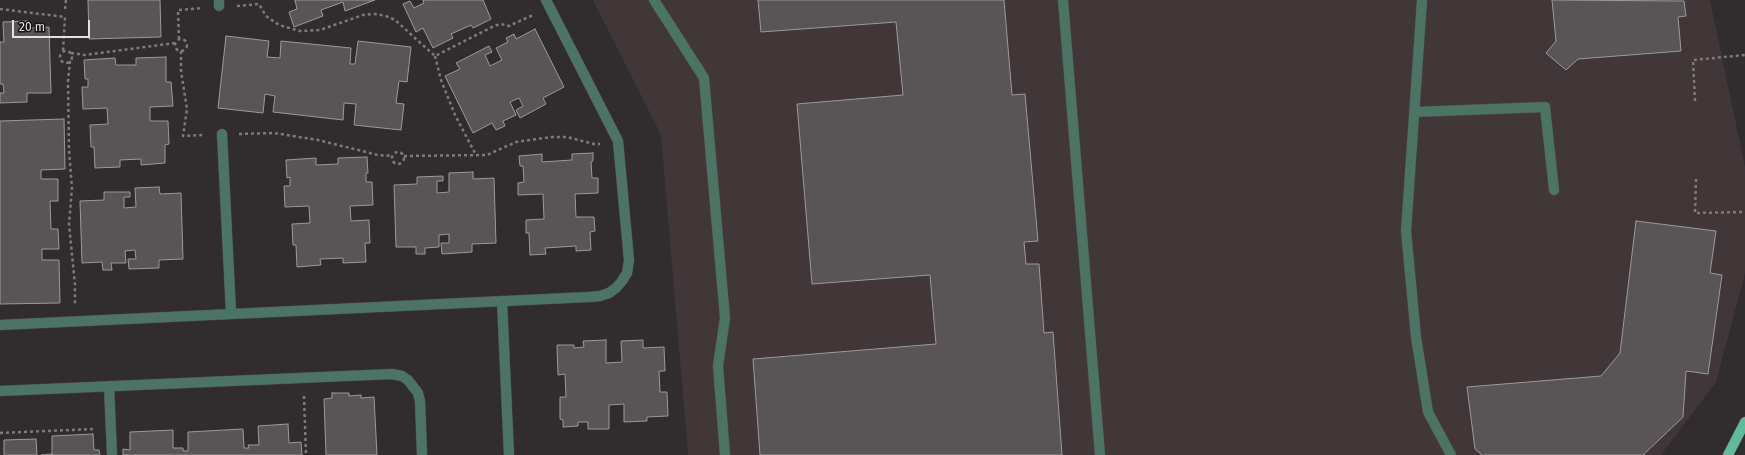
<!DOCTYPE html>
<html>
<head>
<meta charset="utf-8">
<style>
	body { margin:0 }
	#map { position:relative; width:1745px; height:455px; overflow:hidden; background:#312c2d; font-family:"Fira Sans",sans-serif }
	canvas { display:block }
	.scale { position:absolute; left:12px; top:20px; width:78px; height:18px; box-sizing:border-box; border:2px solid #e4e1e1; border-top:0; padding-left:5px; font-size:12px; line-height:14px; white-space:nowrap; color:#e4e1e1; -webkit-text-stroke:3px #171516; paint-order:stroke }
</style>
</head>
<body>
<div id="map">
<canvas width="1745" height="455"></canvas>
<div class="scale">20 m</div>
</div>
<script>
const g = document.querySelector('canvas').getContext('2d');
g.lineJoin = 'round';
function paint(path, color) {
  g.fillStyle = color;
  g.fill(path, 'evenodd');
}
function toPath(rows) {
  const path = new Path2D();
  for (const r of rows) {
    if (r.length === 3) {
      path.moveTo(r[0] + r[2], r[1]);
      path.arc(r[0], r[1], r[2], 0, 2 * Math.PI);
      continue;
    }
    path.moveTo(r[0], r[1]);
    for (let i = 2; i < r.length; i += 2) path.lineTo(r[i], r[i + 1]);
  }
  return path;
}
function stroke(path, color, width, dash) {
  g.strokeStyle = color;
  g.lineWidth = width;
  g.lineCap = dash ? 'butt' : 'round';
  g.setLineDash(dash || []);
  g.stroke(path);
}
paint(toPath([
	[593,0,1710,0,1745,167,1745,273,1716,382,1661,455,688,455,661,135]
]), '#413638');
const building = toPath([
	[88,0,160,0,161,37,89,39,88,0],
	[295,0,375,0,345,11,343,2,321,10,323,16,294,27,289,12,297,9,295,0],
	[423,0,483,0,491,19,473,28,471,25,451,34,453,38,433,48,423,28,416,32,403,4,410,1,414,8,424,3,423,0],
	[758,0,1004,0,1012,95,1025,94,1038,241,1024,242,1026,264,1039,264,1044,333,1053,332,1062,455,760,455,753,359,936,344,930,275,812,284,797,104,903,95,896,22,761,32,758,0],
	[1552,0,1684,1,1686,16,1678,17,1681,51,1578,59,1566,70,1546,53,1556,41,1552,0],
	[27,21,27,28,49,27,51,93,27,93,27,102,0,103,0,93,4,93,3,84,0,84,0,42,4,42,3,22,27,21],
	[535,29,564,87,543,98,546,104,520,118,516,110,523,106,519,98,510,102,516,115,503,121,505,126,496,130,492,123,473,133,445,76,460,69,456,63,489,46,492,52,485,55,490,66,502,60,496,48,508,42,506,38,514,34,516,39,535,29],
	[226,36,269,41,267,57,280,58,281,41,351,48,350,64,355,64,358,41,411,47,407,82,399,81,396,103,404,104,401,130,354,125,356,104,344,103,343,120,273,112,275,96,265,94,263,113,218,108,226,36],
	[166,57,166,82,171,82,173,106,150,107,150,121,168,121,169,144,165,145,165,163,141,165,141,159,120,160,120,167,95,168,94,147,91,147,90,125,108,124,107,108,83,109,82,87,88,87,88,79,85,79,84,60,115,58,116,65,136,65,136,58,166,57],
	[64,119,65,169,41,170,41,179,58,179,58,201,50,201,51,229,58,229,59,249,42,249,42,260,59,260,60,303,0,304,0,121,64,119],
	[593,153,593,161,591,162,592,178,598,178,598,193,575,194,576,217,594,217,595,231,590,232,591,250,576,251,576,246,545,248,546,254,530,255,529,233,526,233,526,220,544,219,543,194,518,195,518,183,524,182,523,166,520,166,519,156,542,154,542,162,572,160,572,154,593,153],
	[367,157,368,173,366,173,366,182,372,182,373,205,350,206,351,221,369,220,370,243,365,243,366,262,343,263,343,258,320,259,321,265,297,267,296,245,293,245,292,224,310,223,309,206,285,207,284,186,290,186,290,177,287,178,286,160,316,158,316,165,338,164,338,158,367,157],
	[473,172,473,179,494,178,496,243,472,244,472,252,442,254,441,243,449,243,449,234,439,235,439,247,425,248,425,254,416,254,416,247,396,247,394,185,417,184,417,177,443,176,443,181,437,181,437,193,449,192,449,173,473,172],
	[159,187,160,194,181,193,183,259,159,260,159,268,129,269,128,259,136,259,135,250,125,251,126,263,111,263,112,270,103,270,102,262,82,263,80,201,104,200,104,192,130,192,130,197,124,197,124,208,136,207,135,188,159,187],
	[1636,221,1716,231,1710,273,1722,275,1708,374,1686,371,1683,417,1643,455,1482,455,1475,449,1467,387,1601,376,1620,353,1636,221],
	[606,340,606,363,622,362,621,341,643,340,643,348,664,347,665,371,659,371,660,392,667,392,668,416,647,417,647,421,624,422,624,404,609,405,609,429,588,429,588,422,578,422,578,426,563,427,563,420,560,419,560,397,566,397,565,374,558,375,557,345,574,345,574,348,584,347,583,341,606,340],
	[332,393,349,393,349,396,361,395,361,398,374,397,377,455,326,455,324,399,332,398,332,393],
	[288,424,289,443,301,442,302,455,123,455,123,449,130,450,130,432,173,430,173,448,183,448,183,451,188,451,188,432,243,429,244,448,249,448,248,445,259,445,258,426,288,424],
	[93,434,94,450,99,450,100,455,41,455,52,454,52,436,93,434],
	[36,439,37,455,4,455,4,440,36,439]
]);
paint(building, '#595455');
stroke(building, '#9f999a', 1);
const minor = toPath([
	[219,0,219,6],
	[654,0,704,78,725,318,718,366,725,455],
	[1063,0,1100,455],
	[1422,0,1406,231,1416,337,1428,412,1451,455],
	[1414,112,1545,107,1554,190],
	[222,134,231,313],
	[502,301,509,455],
	[0,325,589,297,600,296,609,293,616,288,622,281,627,273,629,260,618,141,546,0],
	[109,386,112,455],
	[0,391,392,374,402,376,408,380,418,393,420,401,422,455]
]);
const major = toPath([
	[1728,455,1745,422]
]);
stroke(minor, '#4e494a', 11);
stroke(major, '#4e494a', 11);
stroke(toPath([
	[237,6,259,4,266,16,279,25,300,31,320,30,363,15,375,14,386,16,395,20,435,56,494,26,501,24,509,26,533,15],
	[0,9,65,17,63,51],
	[65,9,66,0],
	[181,45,6],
	[179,39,178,10,202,8],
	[66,57,6],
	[181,51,181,71,187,109,183,136,204,135],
	[71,53,85,55,175,43],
	[435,56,441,80,455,115,476,155],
	[70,61,68,81,69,150,72,188,69,224,75,285,75,304],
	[1695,101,1693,60,1745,55],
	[239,134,274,133,318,140,378,155,392,156],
	[398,158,6],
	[404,156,487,155,516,142,551,137,567,137,594,144,600,144],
	[1696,179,1695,213,1745,212],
	[304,396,306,455],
	[0,433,93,429]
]), '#7f7b7b', 2.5, [3, 3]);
stroke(minor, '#4c7465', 10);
stroke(major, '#62ba9c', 10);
</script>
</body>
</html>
